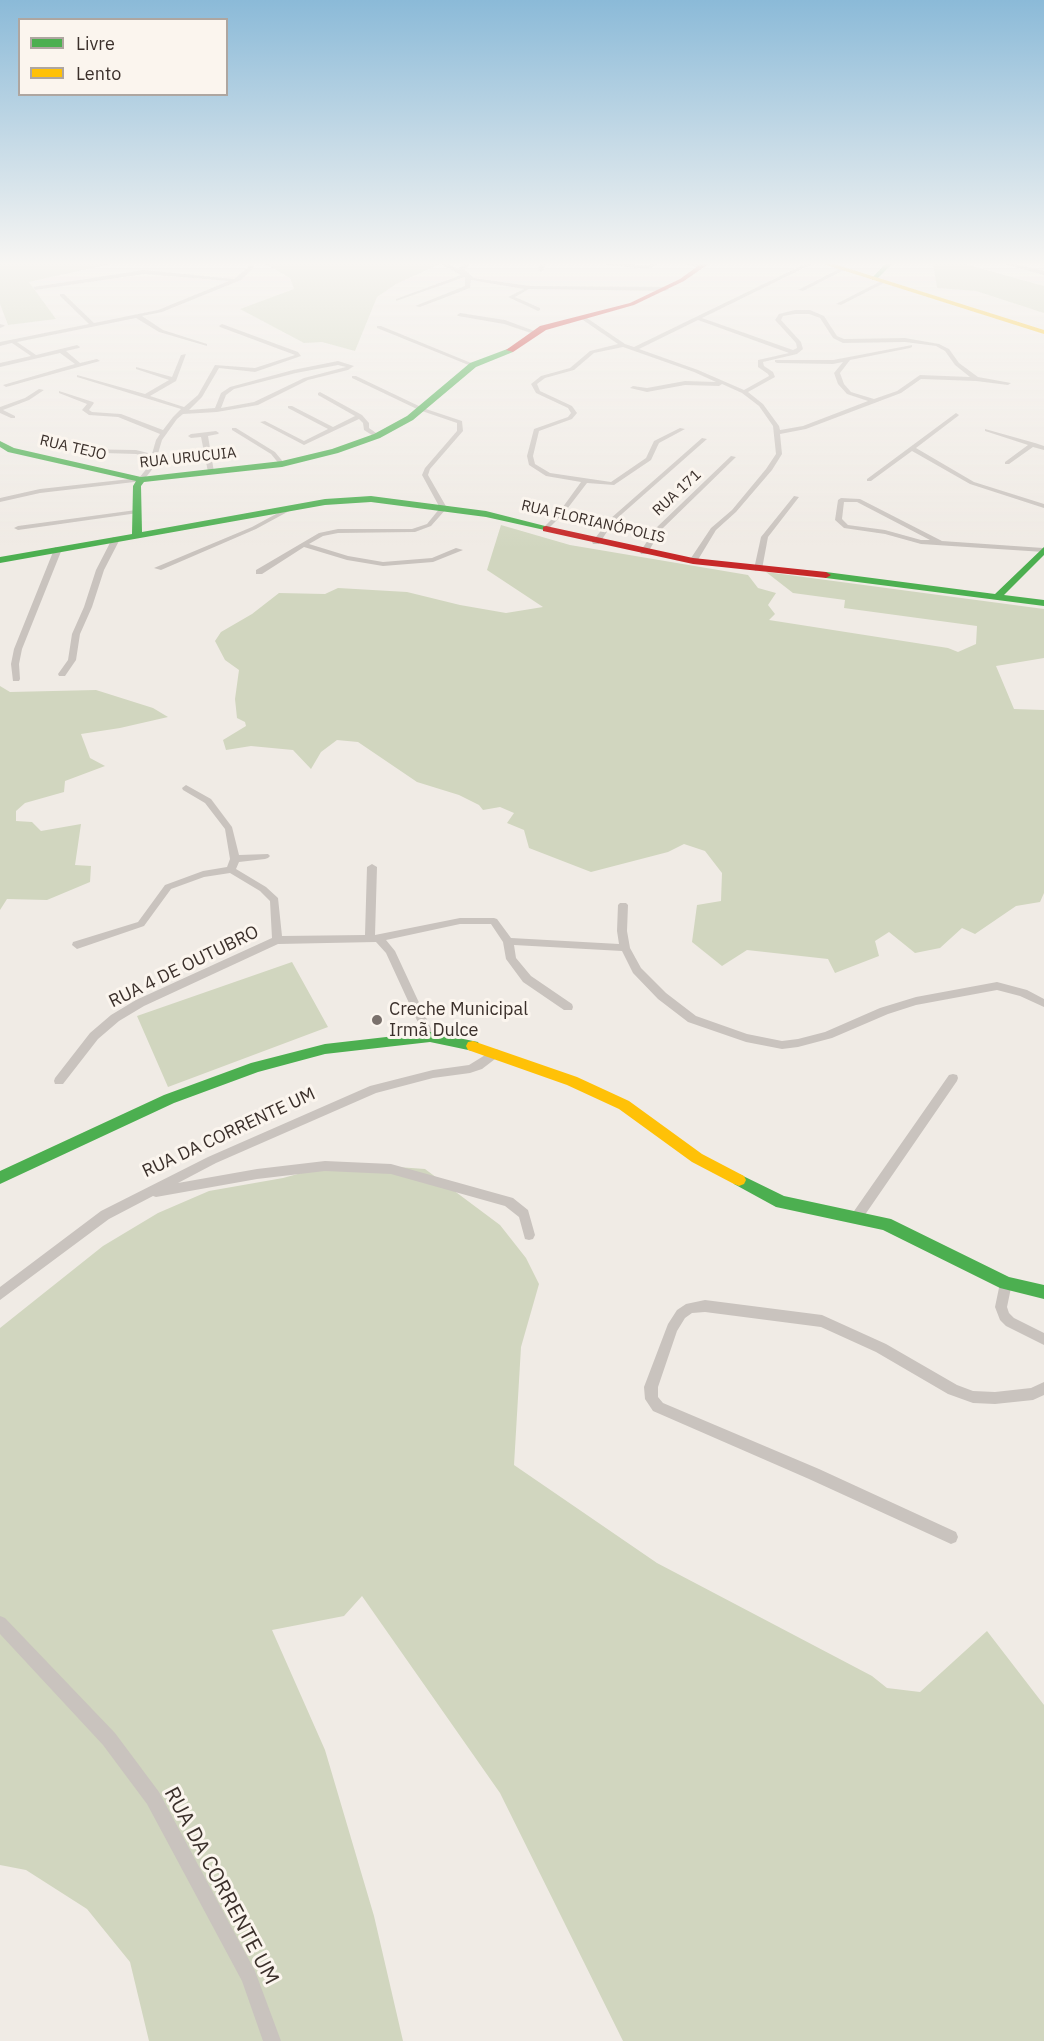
<!DOCTYPE html>
<html>
<head>
<meta charset="utf-8">
<style>
	body { margin:0 }
	#map { position:relative; width:1044px; height:2041px; overflow:hidden; background:#f0ebe5; font-family:"IBM Plex Sans",sans-serif }
	canvas { display:block }
	.legend { position:absolute; left:18px; top:18px; width:210px; height:78px; box-sizing:border-box; background:#fbf5ee; border:2px solid #aea6a0; margin:0; padding:8px 10px; list-style:none; font-size:18px; color:#3b302b }
	.legend li { display:flex; align-items:center; gap:12px; height:30px }
	.legend b { width:30px; border:2px solid #aea6a0 }
</style>
</head>
<body>
<div id="map">
<canvas width="1044" height="2041"></canvas>
<ul class="legend">
<li><b style="height:8px;background:#4caf50"></b>Livre</li>
<li><b style="height:8px;background:#ffc107"></b>Lento</li>
</ul>
</div>
<script>
const g = document.querySelector('canvas').getContext('2d');
g.lineJoin = 'round';
function paint(path, color) {
  g.fillStyle = color;
  g.fill(path, 'evenodd');
}
function toPath(rows) {
  const path = new Path2D();
  for (const r of rows) {
    path.moveTo(r[0], r[1]);
    for (let i = 2; i < r.length; i += 2) path.lineTo(r[i], r[i + 1]);
  }
  return path;
}
function stroke(path, color, width, dash) {
  g.strokeStyle = color;
  g.lineWidth = width;
  g.lineCap = dash ? 'butt' : 'round';
  g.setLineDash(dash || []);
  g.stroke(path);
}
function write(font, color, halo, rows, align = 'center') {
  g.font = font + ' "IBM Plex Sans",sans-serif';
  g.lineWidth = 6;
  g.setLineDash([]);
  g.textBaseline = 'middle';
  g.strokeStyle = halo;
  g.fillStyle = color;
  for (const [text, x, y, turn = 0] of rows) {
    g.save();
    g.translate(x, y);
    g.rotate((+turn || 0) * Math.PI / 180);
    g.textAlign = isNaN(turn) ? turn : align;
    if (halo) g.strokeText(text, 0, 0);
    g.fillText(text, 0, 0);
    g.restore();
  }
}
paint(toPath([
	[0,263,114,263,29,282,56,319,8,325,0,304],
	[264,263,442,263,396,284,377,297,355,351,322,342,304,343,240,309,294,289,290,278],
	[933,263,961,263,1044,286,1044,313,976,291,937,288],
	[501,525,570,545,748,575,758,588,776,593,768,605,775,614,769,620,948,648,958,652,976,644,977,626,844,608,845,600,793,593,766,572,1044,609,1044,658,996,666,1014,709,1044,710,1044,893,1040,902,1016,906,975,934,962,928,940,948,915,953,889,932,875,941,879,956,835,973,828,959,747,950,722,966,692,942,697,905,721,901,722,873,705,851,684,844,668,852,591,872,529,848,524,830,507,823,514,813,500,807,483,810,479,805,459,795,417,782,358,742,337,740,321,752,311,769,293,750,251,746,226,750,223,740,246,726,245,722,237,718,235,699,239,670,225,660,215,641,221,632,252,614,279,593,325,594,338,588,407,592,460,605,506,613,543,607,487,570],
	[0,686,10,692,96,690,153,708,168,717,120,728,81,734,90,758,105,766,65,781,64,792,25,803,16,811,16,821,32,822,41,831,81,824,75,865,91,866,90,882,47,900,7,899,0,910],
	[292,962,328,1027,168,1087,137,1016],
	[370,1165,425,1169,500,1225,526,1258,539,1284,521,1347,514,1465,657,1563,872,1676,887,1688,920,1692,987,1631,1044,1705,1044,2041,623,2041,500,1793,362,1596,344,1616,272,1630,325,1750,374,1916,403,2041,149,2041,130,1962,87,1909,26,1870,0,1865,0,1328,103,1246,158,1213,209,1191,283,1178,327,1166]
]), '#d1d6bf');
paint(toPath([
	[439,263,446,263,459,270,459,268,465,263,471,263,464,269,474,278,530,286,666,287,669,289,666,291,529,289,515,297,540,308,540,310,538,311,508,297,524,289,471,280,470,288,420,307,415,306,465,286,465,277,396,301,396,299,461,275,439,263],
	[540,263,545,263,544,270,541,272,538,270,540,263],
	[593,263,647,265,660,263,647,269,593,263],
	[681,263,695,263,706,266,703,268,681,263],
	[807,263,814,263,702,318,793,350,797,348,796,343,775,320,779,314,795,310,810,310,824,316,837,336,844,339,905,338,939,344,949,349,959,363,978,377,1011,383,1008,385,976,381,921,379,901,393,806,429,780,434,782,454,772,470,736,512,716,530,696,563,693,563,689,561,711,528,732,510,766,469,776,454,773,426,759,406,742,393,722,384,719,386,685,385,647,392,630,388,633,386,647,388,685,381,716,382,694,372,623,347,594,353,574,370,545,378,537,384,540,391,572,406,577,413,572,419,539,431,533,456,535,464,550,473,611,482,646,458,654,441,680,428,685,429,659,443,651,460,614,485,587,483,564,513,547,530,543,530,543,528,560,511,581,482,546,476,529,465,527,456,534,429,568,417,571,413,568,408,536,393,531,384,541,376,570,368,590,351,618,344,580,318,580,316,584,316,625,344,634,347,807,263],
	[795,314,809,314,820,318,833,338,843,343,905,342,936,346,945,351,955,365,970,377,920,375,897,391,874,399,851,392,844,384,840,373,850,360,910,348,912,347,912,345,833,360,775,360,775,362,777,363,833,364,843,362,834,373,838,384,847,394,868,401,803,426,780,430,779,426,763,404,748,392,775,377,773,372,764,366,763,362,797,354,803,349,801,342,781,320,783,316,795,314],
	[698,320,789,353,758,360,758,367,768,374,769,376,744,390,698,370,639,349,698,320],
	[1001,263,1011,263,1044,271,1044,275,1001,263],
	[252,264,254,267,241,280,162,312,142,316,163,330,207,344,207,346,159,332,136,318,17,342,36,355,77,345,80,347,79,348,66,351,80,363,97,359,100,361,6,387,3,385,75,364,60,353,0,367,0,363,31,356,12,343,0,346,0,342,89,324,60,296,60,294,64,294,94,323,158,310,229,281,144,274,35,290,33,287,144,270,234,279,252,264],
	[841,268,846,269,803,291,798,290,841,268],
	[881,281,886,282,841,305,836,304,881,281],
	[460,313,505,320,540,333,537,335,504,324,458,316,457,315,460,313],
	[0,324,4,325,5,326,0,328,0,324],
	[222,324,298,352,301,356,255,372,219,368,202,397,189,410,215,408,221,393,230,387,293,370,338,361,354,366,348,370,308,380,258,405,217,412,183,414,177,419,162,440,154,467,143,481,40,493,0,502,0,498,40,489,139,478,148,467,150,458,136,454,72,452,72,450,74,449,136,450,152,454,156,440,160,434,118,417,89,415,82,410,87,404,59,393,59,391,93,402,94,403,89,410,92,412,121,414,163,430,173,417,181,409,77,377,77,375,145,394,169,380,136,369,136,367,172,377,181,355,186,354,176,381,150,396,184,407,198,395,215,365,255,368,295,355,220,327,219,326,222,324],
	[338,365,346,367,304,378,254,402,221,408,226,395,234,389,296,373,338,365],
	[377,326,381,326,476,365,471,366,377,328,377,326],
	[352,376,356,376,423,408,462,421,463,431,430,469,428,475,447,508,431,526,415,532,338,533,323,536,309,544,348,556,383,562,432,558,456,548,463,550,433,562,383,566,347,560,304,547,262,574,256,574,256,570,319,533,338,529,412,529,427,524,440,508,422,475,425,468,457,431,457,423,419,410,352,378,352,376],
	[39,389,44,390,29,400,3,410,15,416,15,418,11,418,0,413,0,407,25,398,39,389],
	[320,392,362,415,369,423,369,428,379,435,379,437,375,437,364,430,363,423,359,419,304,445,260,422,265,421,304,441,328,429,288,408,288,406,292,406,333,427,355,416,318,395,318,393,320,392],
	[956,413,959,415,958,416,916,448,974,482,1044,504,1044,508,970,484,912,451,871,481,867,481,867,479,956,413],
	[232,428,236,428,275,452,285,464,284,465,280,465,271,454,232,430,232,428],
	[985,429,1035,443,1044,446,1044,450,1033,447,1009,464,1005,464,1005,462,1028,445,985,431,985,429],
	[216,431,219,433,218,434,208,436,214,472,211,474,208,472,201,437,191,438,188,436,191,434,216,431],
	[702,438,707,439,614,521,599,544,593,544,592,542,610,519,702,438],
	[731,456,736,457,661,530,647,554,641,554,640,552,656,528,731,456],
	[794,496,799,497,768,537,762,569,755,571,754,569,761,537,794,496],
	[841,498,860,499,942,541,1043,548,1044,552,921,544,885,534,844,528,835,520,838,500,841,498],
	[844,502,857,502,930,540,921,540,885,530,848,525,842,519,844,502],
	[289,507,292,509,291,510,256,529,161,570,154,568,252,527,289,507],
	[136,510,139,512,138,513,18,530,14,528,18,526,136,510],
	[113,537,120,539,104,570,92,607,80,634,76,660,65,676,59,676,58,674,68,660,72,634,84,607,96,570,113,537],
	[55,547,62,549,22,649,19,664,20,679,19,681,13,681,11,664,14,649,55,547],
	[186,785,211,799,232,827,239,855,268,854,270,856,268,858,265,859,239,862,236,869,266,887,278,898,282,936,365,935,367,867,372,864,377,867,375,935,460,918,494,918,497,919,511,938,619,944,617,931,618,905,620,903,626,903,628,905,627,931,630,948,641,968,666,993,696,1016,747,1034,782,1041,798,1039,825,1032,880,1008,916,997,997,982,1027,990,1044,999,1044,1007,1020,996,997,990,916,1005,888,1014,832,1038,798,1047,782,1049,746,1042,688,1022,658,999,633,973,622,951,514,945,516,958,531,976,572,1004,573,1007,572,1010,564,1010,523,982,506,959,503,942,491,924,460,924,386,940,395,951,435,1037,434,1040,426,1040,386,953,376,942,278,944,144,1006,119,1021,98,1039,63,1084,55,1084,54,1081,55,1078,90,1033,111,1015,136,1000,272,938,270,901,260,891,230,873,204,877,171,889,144,926,77,949,72,945,73,942,138,922,165,885,203,871,227,867,230,859,225,829,205,803,183,790,182,788,186,785],
	[495,1049,499,1050,500,1053,499,1056,482,1069,470,1073,433,1078,376,1093,216,1163,178,1183,257,1169,325,1161,391,1164,513,1198,528,1210,535,1235,533,1239,529,1240,525,1239,519,1217,505,1206,391,1174,325,1171,257,1179,156,1197,153,1196,109,1219,0,1300,0,1287,101,1211,208,1157,370,1086,433,1070,469,1065,495,1049],
	[953,1074,957,1075,958,1078,957,1081,860,1222,856,1223,852,1222,850,1218,852,1214,949,1075,953,1074],
	[1006,1278,1010,1279,1012,1283,1007,1307,1009,1313,1014,1318,1044,1333,1044,1345,1006,1326,1000,1320,995,1307,1000,1283,1002,1279,1006,1278],
	[705,1300,822,1315,886,1344,957,1385,973,1391,995,1392,1031,1388,1044,1382,1044,1395,1033,1400,995,1404,973,1403,948,1394,876,1352,821,1327,705,1312,692,1313,685,1318,677,1331,658,1387,658,1397,663,1403,819,1469,956,1532,958,1537,956,1542,951,1544,809,1479,653,1411,645,1399,644,1387,668,1324,677,1310,686,1304,705,1300],
	[0,1616,5,1618,115,1733,159,1792,255,1971,281,2041,263,2041,242,1981,147,1804,103,1745,0,1634,0,1616]
]), '#c9c3be');
paint(toPath([
	[886,263,893,263,876,280,872,280,872,278,886,263],
	[510,348,513,348,513,352,476,367,413,420,380,438,338,453,282,467,144,482,141,486,142,532,325,499,371,496,486,511,549,527,549,531,486,517,371,502,325,505,0,563,0,557,132,534,133,486,136,481,8,452,0,447,0,441,14,448,141,477,282,461,332,449,374,434,407,416,470,363,510,348],
	[1044,547,1044,555,1004,595,1044,600,1044,606,826,578,821,575,826,572,995,594,1044,547],
	[430,1032,473,1041,478,1042,480,1046,478,1050,473,1051,430,1042,325,1054,258,1072,174,1103,0,1184,0,1171,164,1095,251,1063,325,1044,430,1032],
	[739,1174,784,1196,891,1219,1009,1277,1044,1285,1044,1299,1000,1288,883,1230,776,1207,734,1184,732,1180,734,1176,739,1174]
]), '#4caf50');
paint(toPath([
	[820,263,831,263,1044,330,1044,334,820,263],
	[473,1041,577,1077,629,1101,702,1154,744,1176,746,1180,744,1184,739,1186,734,1184,692,1162,619,1109,567,1085,468,1050,466,1046,468,1042,473,1041]
]), '#ffc107');
paint(toPath([
	[702,263,710,263,684,281,634,305,546,330,513,352,506,350,540,326,630,303,680,279,702,263],
	[546,526,693,558,826,572,831,575,826,578,693,564,543,531,543,527,546,526]
]), '#c62828');
const sky = g.createLinearGradient(0, 0, 0, 549);
sky.addColorStop(0, '#8bbad8');
sky.addColorStop(0.48, '#f8f6f3');
sky.addColorStop(1, '#f8f6f300');
g.fillStyle = sky;
g.fillRect(0, 0, 1044, 549);
for (const [x, y, r, color] of [
	[377,1020,6,"#7a716c"]
]) {
  const dot = new Path2D();
  dot.arc(x, y, r, 0, 2 * Math.PI);
  g.fillStyle = color;
  g.fill(dot);
  stroke(dot, '#fbf5ee', 2);
}
write('15px', '#3b302b', '#fbf5ee', [
	["RUA TEJO",73,448,13],
	["RUA URUCUIA",188,458,-6],
	["RUA 171",677,493,-43],
	["RUA FLORIANÓPOLIS",593,522,13]
]);
write('18px', '#3b302b', '#fbf5ee', [
	["RUA 4 DE OUTUBRO",184,967,-26],
	["RUA DA CORRENTE UM",229,1133,-25]
]);
write('18px', '#3b302b', '#fbf5ee', [
	["Creche Municipal",389,1010],
	["Irmã Dulce",389,1031]
], 'left');
write('21px', '#3b302b', '#fbf5ee', [
	["RUA DA CORRENTE UM",221,1886,62]
]);
</script>
</body>
</html>
